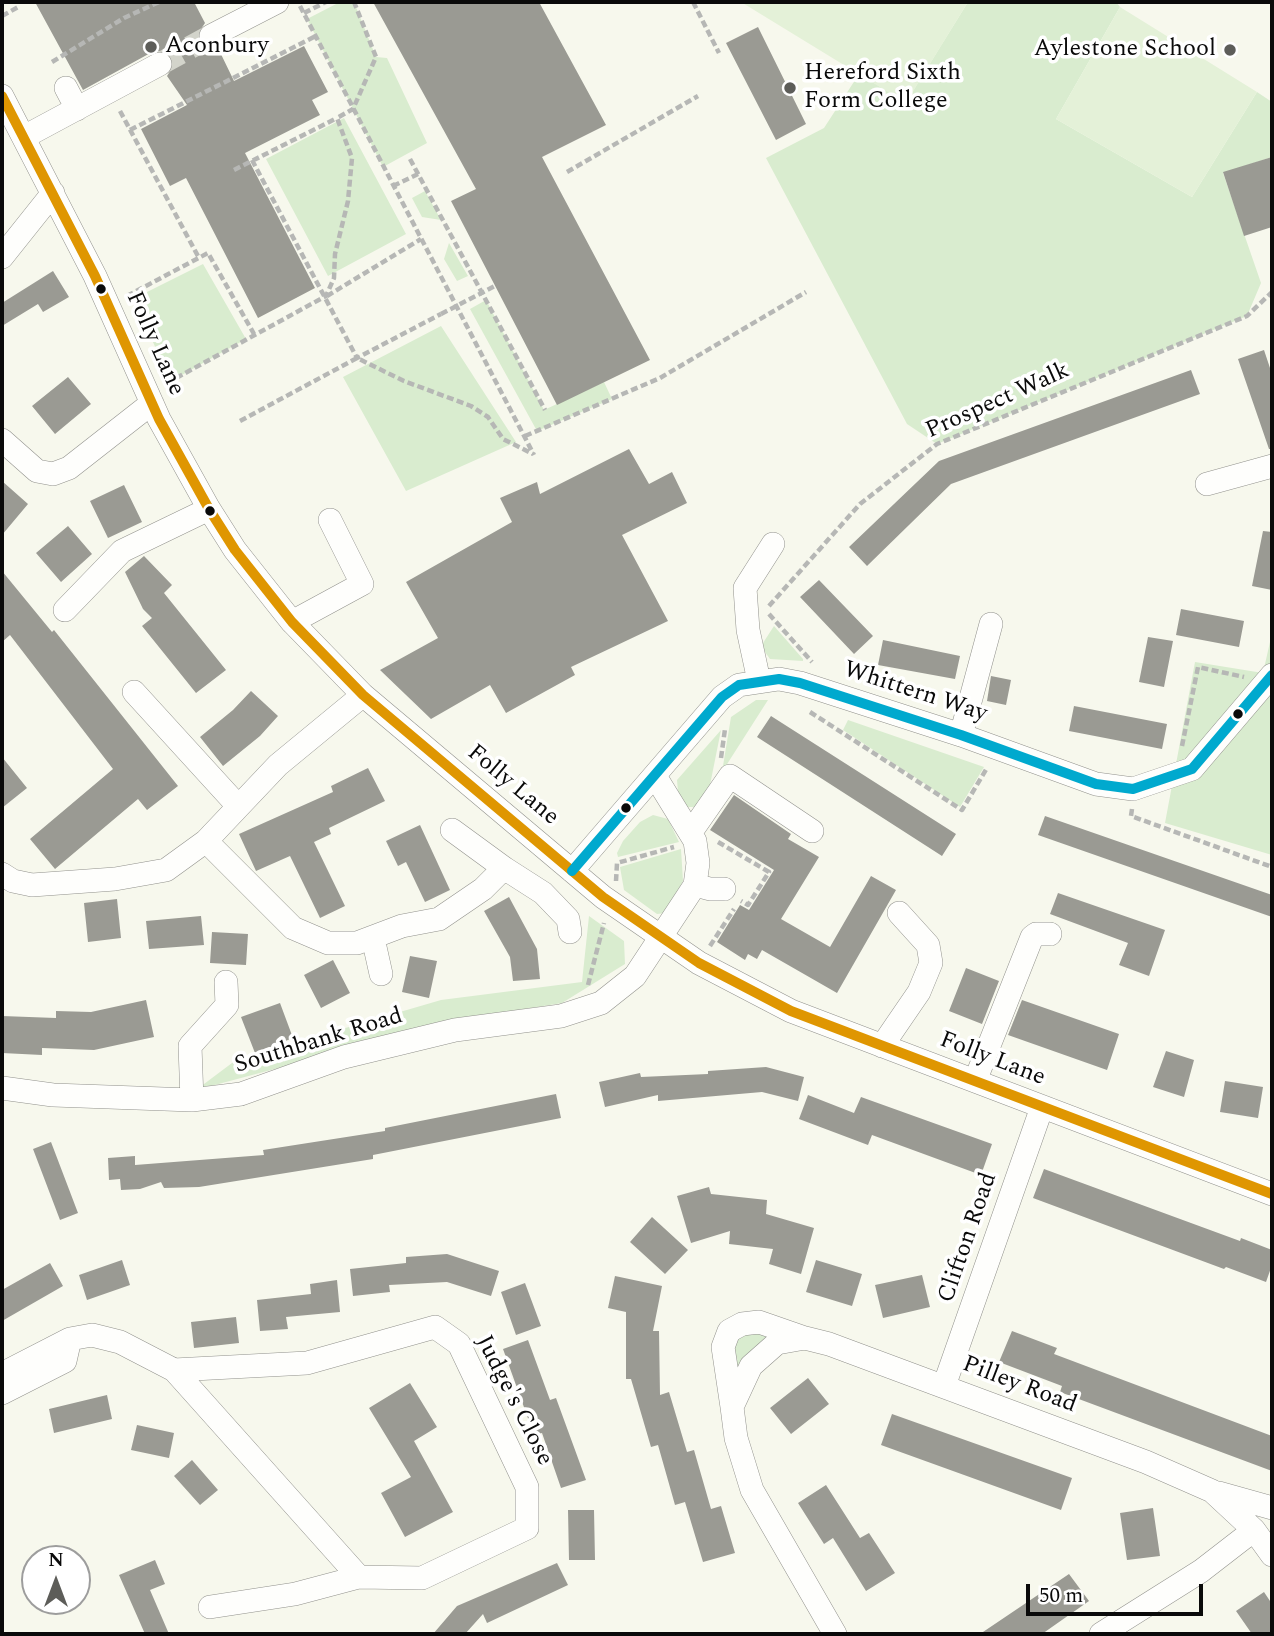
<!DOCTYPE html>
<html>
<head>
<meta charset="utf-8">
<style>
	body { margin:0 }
	#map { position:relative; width:1274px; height:1636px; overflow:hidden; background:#f7f8ed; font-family:Spectral,serif }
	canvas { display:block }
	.frame { position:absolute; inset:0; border:4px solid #0a0a0a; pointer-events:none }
	.north { position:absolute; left:21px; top:1545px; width:70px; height:70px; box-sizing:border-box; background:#fff; border:2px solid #9d9d9d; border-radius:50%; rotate:0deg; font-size:19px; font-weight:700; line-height:28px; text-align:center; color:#0a0a0a }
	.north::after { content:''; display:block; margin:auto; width:24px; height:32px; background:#5d5d59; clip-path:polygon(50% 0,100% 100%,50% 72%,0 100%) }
	.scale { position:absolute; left:1026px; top:1584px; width:177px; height:32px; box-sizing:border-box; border:4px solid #0a0a0a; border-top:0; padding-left:9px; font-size:21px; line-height:24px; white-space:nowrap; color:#0a0a0a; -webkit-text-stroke:5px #fff; paint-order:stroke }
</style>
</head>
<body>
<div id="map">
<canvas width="1274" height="1636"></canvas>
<div class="frame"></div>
<div class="north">N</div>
<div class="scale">50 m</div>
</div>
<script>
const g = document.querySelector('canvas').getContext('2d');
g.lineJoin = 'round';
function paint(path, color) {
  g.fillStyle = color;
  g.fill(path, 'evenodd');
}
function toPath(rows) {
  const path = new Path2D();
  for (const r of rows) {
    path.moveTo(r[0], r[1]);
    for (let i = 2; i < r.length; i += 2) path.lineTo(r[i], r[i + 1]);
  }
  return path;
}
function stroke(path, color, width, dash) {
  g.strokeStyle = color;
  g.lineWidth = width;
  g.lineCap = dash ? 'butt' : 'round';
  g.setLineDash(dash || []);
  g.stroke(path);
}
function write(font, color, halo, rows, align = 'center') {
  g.font = font + ' Spectral,serif';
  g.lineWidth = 7;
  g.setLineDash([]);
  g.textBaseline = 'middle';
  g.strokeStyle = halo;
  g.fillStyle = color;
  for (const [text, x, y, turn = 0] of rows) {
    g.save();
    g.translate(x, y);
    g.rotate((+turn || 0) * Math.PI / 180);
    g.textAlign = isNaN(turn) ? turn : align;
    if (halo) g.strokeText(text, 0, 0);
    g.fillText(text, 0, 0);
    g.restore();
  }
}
paint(toPath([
	[340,2,354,2,376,57,387,58,427,143,383,167,307,19],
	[968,2,1116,2,1120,7,1056,119,1192,197,1257,92,1272,102,1272,157,1223,173,1261,283,1247,316,937,444,907,424,766,158,824,128,859,74,906,102],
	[344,118,406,234,328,276,266,159],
	[425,191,441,220,422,217,412,198],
	[449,243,468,276,457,281,444,259],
	[203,264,246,339,171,381,133,299],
	[486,300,544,410,604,382,612,399,537,431,470,309],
	[441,326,516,442,406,491,343,377],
	[774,626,803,659,803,661,770,659,765,652,761,646],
	[1272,633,1272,855,1165,823,1195,662,1263,673],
	[756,700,768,700,722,772,731,717],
	[848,720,984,767,960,807,843,730],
	[721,730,710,785,695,807,687,807,678,792,677,780],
	[653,815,668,819,679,842,618,857,617,853,623,841,640,822],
	[681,849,683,881,666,913,657,914,624,890,620,867],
	[589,916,624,941,625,964,562,1003,462,1019,196,1090,236,1060,441,1000,582,982],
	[759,1322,777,1343,732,1407,729,1331]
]), '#d9eccf');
paint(toPath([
	[741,2,968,2,906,103],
	[1120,7,1257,92,1192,197,1056,119]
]), '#e4f1d8');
paint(toPath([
	[35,2,194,2,205,23,197,35,199,43,210,50,218,48,234,81,304,46,328,92,312,100,320,115,245,153,315,288,258,318,186,178,170,186,141,129,187,105,167,76,174,65,172,57,167,52,154,51,83,90],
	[373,2,539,2,606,125,542,157,650,360,557,405,451,201,476,189],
	[758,27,806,124,776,140,726,43],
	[1272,157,1272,227,1244,236,1223,172],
	[53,271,69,297,43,312,38,304,2,326,2,303],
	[1264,350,1272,374,1272,449,1269,449,1238,359],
	[1191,370,1200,394,951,484,867,566,849,547,939,461],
	[68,377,91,404,55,434,32,406],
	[629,449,649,484,672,472,687,503,622,535,668,621,571,667,575,675,506,713,490,685,431,719,380,670,438,638,406,582,512,522,500,498,537,482,540,494],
	[2,481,28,504,2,535],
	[124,485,142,522,108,538,90,501],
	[68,526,92,554,61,582,36,553],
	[1263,531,1272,532,1272,590,1252,586],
	[144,556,172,585,164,593,226,670,196,693,142,626,152,618,143,609,125,572],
	[2,571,52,632,54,630,178,786,147,810,138,799,55,869,30,839,113,769,10,635,2,642],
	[819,580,873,636,854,654,800,597],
	[1181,609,1244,621,1239,647,1176,635],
	[1148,637,1173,641,1164,687,1139,682],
	[883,640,960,656,955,679,878,665],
	[991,676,1011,680,1006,705,987,701],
	[251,691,278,716,260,736,223,766,200,737,233,710],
	[1074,706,1167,724,1162,749,1069,731],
	[771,716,956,834,942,856,757,737],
	[2,757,27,788,2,808],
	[368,768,385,801,329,828,331,834,314,842,345,906,320,918,290,856,256,871,239,834,333,792,331,786],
	[734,795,791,834,788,839,819,857,781,919,830,947,871,876,896,890,837,993,762,950,757,959,748,954,745,960,717,942,740,905,749,910,774,870,710,830],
	[1045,816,1272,895,1272,917,1038,835],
	[420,825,450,890,425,902,406,862,398,866,386,841],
	[1058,893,1165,930,1149,976,1119,965,1128,943,1050,914],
	[509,897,537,949,540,979,513,981,510,957,484,911],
	[117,899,121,938,88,942,84,903],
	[201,916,204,945,149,949,146,921],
	[212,932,248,934,246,965,210,963],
	[410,956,437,961,429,998,402,992],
	[333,960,350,993,321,1008,304,975],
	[966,968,999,981,982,1024,949,1011],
	[146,1000,154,1037,94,1050,42,1048,42,1055,2,1053,2,1016,56,1018,56,1011,91,1012],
	[1022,1000,1119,1034,1107,1070,1008,1035],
	[280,1003,293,1038,255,1053,241,1017],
	[1166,1051,1194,1060,1184,1097,1153,1087],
	[766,1067,804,1077,798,1101,762,1092,658,1101,658,1095,605,1107,599,1082,640,1073,641,1077,708,1074,708,1071],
	[1225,1081,1263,1087,1258,1118,1220,1112],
	[556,1094,561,1118,373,1155,373,1159,199,1187,164,1188,161,1182,140,1189,121,1190,120,1179,109,1180,108,1158,135,1156,135,1165,264,1155,263,1150,385,1131,385,1128],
	[808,1095,854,1113,861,1097,992,1144,981,1175,872,1135,868,1145,799,1119],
	[51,1142,78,1213,60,1220,33,1149],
	[1044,1169,1240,1241,1241,1238,1272,1250,1272,1265,1266,1282,1226,1267,1224,1269,1033,1198],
	[709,1187,711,1194,767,1200,766,1214,814,1228,801,1274,769,1264,773,1249,729,1244,730,1231,691,1243,677,1196],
	[652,1217,688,1250,665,1274,630,1242],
	[447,1254,499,1271,491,1296,447,1282,389,1285,390,1292,353,1296,350,1269,406,1263,406,1257],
	[122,1260,130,1285,87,1300,79,1275],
	[816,1260,862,1274,852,1306,806,1292],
	[50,1263,63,1286,2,1321,2,1290],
	[922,1275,930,1307,883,1318,875,1285],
	[615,1276,662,1286,653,1331,659,1331,660,1395,669,1392,687,1452,694,1450,711,1509,721,1506,735,1553,703,1562,685,1502,675,1505,658,1445,651,1447,631,1379,626,1379,626,1312,608,1308],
	[337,1280,340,1312,286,1317,288,1329,260,1331,257,1300,311,1294,310,1284],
	[525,1283,541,1326,516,1335,501,1292],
	[236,1317,239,1343,194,1348,191,1322],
	[1012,1331,1057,1348,1054,1354,1272,1436,1272,1471,1060,1392,1062,1386,999,1362],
	[528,1340,550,1400,556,1398,586,1480,561,1488,542,1433,534,1435,503,1349],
	[808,1378,829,1404,791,1434,770,1408],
	[410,1383,437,1427,414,1441,453,1512,405,1537,381,1493,411,1477,369,1408],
	[107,1395,112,1419,54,1433,49,1409],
	[892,1414,1072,1478,1061,1510,881,1445],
	[137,1425,174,1433,169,1458,131,1450],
	[192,1460,218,1490,200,1505,174,1476],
	[826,1485,860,1538,869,1533,895,1573,866,1591,833,1538,824,1544,798,1503],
	[1153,1508,1160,1556,1127,1560,1120,1513],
	[568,1510,594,1510,595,1560,569,1560],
	[155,1560,165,1584,150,1590,169,1634,145,1634,119,1575],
	[557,1563,568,1585,487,1623,483,1614,465,1634,433,1634,457,1606],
	[1069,1574,1089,1601,1042,1634,980,1634],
	[1264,1592,1272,1604,1272,1634,1252,1634,1236,1611]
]), '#9a9a93');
stroke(toPath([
	[160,64,211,36]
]), '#d3d4cb', 23, [23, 11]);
const minor = toPath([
	[211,36,277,2],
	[66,88,77,109],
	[2,96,95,276,159,419,209,509,235,550,292,622,363,695,603,897,699,963,791,1011,1272,1194],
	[24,137,160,64],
	[2,257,53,193],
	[2,440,37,471,53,474,69,468,152,403],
	[1207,484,1272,466],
	[65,610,122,551,209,509],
	[292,622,362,584,330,520],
	[759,681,748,630,745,588,773,544],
	[134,692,238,806],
	[961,735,991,624],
	[691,832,730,776,812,831],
	[206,841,293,928,328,943,357,943,402,926,439,919,483,889,504,868,452,830],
	[504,868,543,893,568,919,570,932],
	[572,871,722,697,739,685,779,679,800,683,961,735,1096,784,1133,789,1192,769,1272,675],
	[2,874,13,881,32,885,115,879,166,870,206,841,278,765,363,695],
	[695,885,710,889,724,889],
	[373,938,381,974],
	[882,1046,919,992,931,963,928,945,899,913],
	[975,1081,1032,937,1036,934,1050,934],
	[2,1088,53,1095,192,1100,241,1094,344,1057,455,1030,561,1016,601,1003,635,976,695,885,698,863,695,841,655,776],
	[192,1100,190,1046,227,1005,226,982],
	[2,1374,70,1339,92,1335,120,1342,174,1370,307,1363,435,1327,459,1344,527,1487,527,1528,422,1578,359,1577,174,1370],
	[944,1386,1042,1107],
	[2,1393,65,1361,70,1339],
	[732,1407,723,1347,729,1331,742,1324,759,1322,805,1338],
	[1219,1493,1272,1508],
	[210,1607,295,1594,359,1577],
	[835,1634,752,1490,736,1438,732,1407,751,1366,777,1343,805,1338,829,1344,1146,1462,1212,1491,1254,1530],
	[1101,1634,1201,1571,1254,1530,1272,1555]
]);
stroke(minor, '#91918c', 24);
stroke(toPath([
	[693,2,719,53],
	[300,6,534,455],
	[304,13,326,2],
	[2,16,20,6],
	[52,62,124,18,159,2],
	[120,111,199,258],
	[130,130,316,36],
	[410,159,545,410],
	[252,160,357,358,441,314],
	[234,170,337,118],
	[567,172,698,96],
	[393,186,418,174],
	[127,296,208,253,254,334],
	[327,296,421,239],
	[167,383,326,296,334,278,335,254,348,201,352,158,337,118,353,109,376,57,354,2],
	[240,421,357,358,404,381,471,406,488,417,503,439,533,454],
	[525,436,660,378,806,292],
	[769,606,860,504,937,444,1247,316,1272,292],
	[769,614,812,662],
	[810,712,962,810,987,768],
	[1182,746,1198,667,1244,677],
	[721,758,725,729],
	[1132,809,1131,816,1272,867],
	[718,842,769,872,748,905,741,901],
	[616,881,617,863,674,847],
	[710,946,734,909],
	[588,985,604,923]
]), '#b6b7b5', 4.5, [7, 3.5]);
stroke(minor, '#fefefc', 23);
stroke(toPath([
	[441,314,495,286]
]), '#b6b7b5', 4.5, [7, 3.5]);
stroke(toPath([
	[2,96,95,276,159,419,209,509,235,550,292,622,363,695,603,897,699,963,791,1011,1272,1194]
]), '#df9601', 10);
stroke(toPath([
	[572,871,722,697,739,685,779,679,800,683,961,735,1096,784,1133,789,1192,769,1272,675]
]), '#00a9ce', 10);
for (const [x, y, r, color] of [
	[151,47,7,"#5d5d59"],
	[1230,50,7,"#5d5d59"],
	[790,88,7,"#5d5d59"],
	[101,289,6,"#0a0a0a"],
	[210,511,6,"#0a0a0a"],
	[1238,714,6,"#0a0a0a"],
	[626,808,6,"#0a0a0a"]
]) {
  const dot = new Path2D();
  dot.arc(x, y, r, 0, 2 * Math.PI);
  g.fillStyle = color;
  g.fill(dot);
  stroke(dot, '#fff', 2.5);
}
write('24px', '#0a0a0a', '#fff', [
	["Aconbury",165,47],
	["Aylestone School",1216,50,"right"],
	["Hereford Sixth",804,74],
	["Form College",804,102]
], 'left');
write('24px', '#0a0a0a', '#fff', [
	["Folly Lane",154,344,66],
	["Prospect Walk",998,402,-24],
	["Whittern Way",915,693,18],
	["Folly Lane",512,786,40],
	["Southbank Road",319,1042,-17],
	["Folly Lane",992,1060,21],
	["Clifton Road",969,1238,-71],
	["Pilley Road",1019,1386,21],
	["Judge's Close",513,1401,63]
]);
</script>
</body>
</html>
